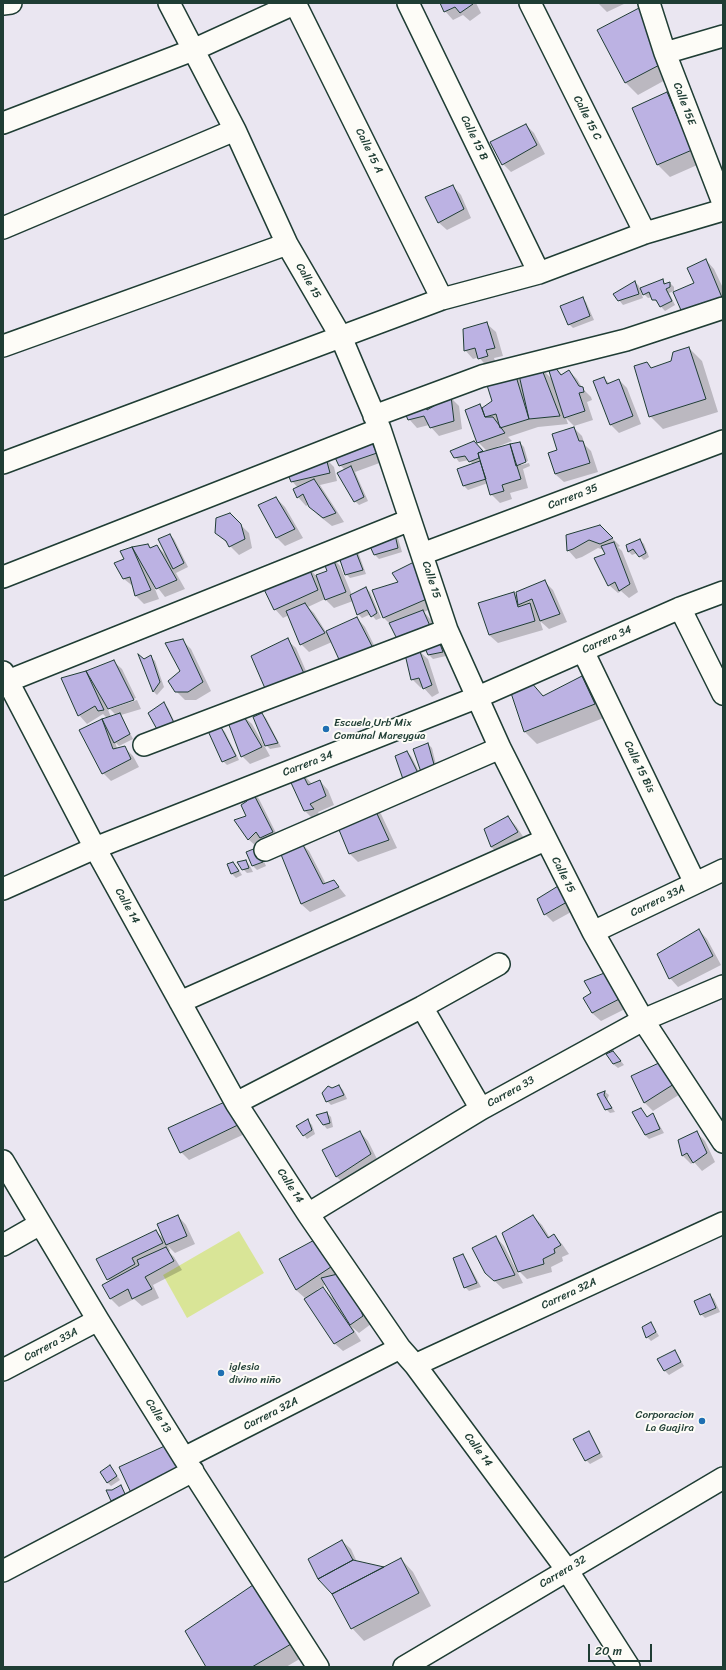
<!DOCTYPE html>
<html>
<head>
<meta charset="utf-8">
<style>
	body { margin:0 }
	#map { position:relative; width:726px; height:1670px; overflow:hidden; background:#eae6f1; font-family:Sriracha,sans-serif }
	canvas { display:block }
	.frame { position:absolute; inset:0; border:4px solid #1f3d34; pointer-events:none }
	.scale { position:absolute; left:588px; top:1644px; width:64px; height:18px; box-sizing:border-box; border:2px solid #1f3d34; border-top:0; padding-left:5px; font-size:12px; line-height:14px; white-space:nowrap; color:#1f3d34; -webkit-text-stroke:3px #fdfcf7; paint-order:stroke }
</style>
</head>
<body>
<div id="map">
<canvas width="726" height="1670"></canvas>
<div class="frame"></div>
<div class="scale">20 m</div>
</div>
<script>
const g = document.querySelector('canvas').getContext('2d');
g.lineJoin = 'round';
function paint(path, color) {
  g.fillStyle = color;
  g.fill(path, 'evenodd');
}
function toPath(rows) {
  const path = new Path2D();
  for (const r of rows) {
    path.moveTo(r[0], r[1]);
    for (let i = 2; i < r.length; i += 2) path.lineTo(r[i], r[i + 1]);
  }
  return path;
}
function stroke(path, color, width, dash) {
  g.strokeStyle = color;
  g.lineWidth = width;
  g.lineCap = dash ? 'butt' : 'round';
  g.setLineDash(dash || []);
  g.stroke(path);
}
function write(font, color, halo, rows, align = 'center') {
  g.font = font + ' Sriracha,sans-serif';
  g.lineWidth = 4;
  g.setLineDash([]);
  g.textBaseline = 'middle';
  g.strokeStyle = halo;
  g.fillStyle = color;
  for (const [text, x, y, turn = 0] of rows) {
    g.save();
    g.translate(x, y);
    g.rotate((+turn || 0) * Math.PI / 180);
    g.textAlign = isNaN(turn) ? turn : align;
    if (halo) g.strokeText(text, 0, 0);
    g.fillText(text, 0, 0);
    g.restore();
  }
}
paint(toPath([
	[239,1231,264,1273,187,1318,163,1275]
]), '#d9e597');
paint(toPath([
	[441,3,476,3,481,13,470,21,463,15,453,20,445,11],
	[598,3,626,3,607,12],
	[639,9,652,22,678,73,638,95,625,82],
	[667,93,679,106,704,162,670,177,658,165,633,108],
	[526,125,534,133,545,154,511,172,503,164],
	[453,186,461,195,471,218,447,230,438,222],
	[706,260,714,269,723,288,723,312,695,283],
	[662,280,666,284,670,283,674,287,674,291,669,293,675,305,665,311,652,297,648,298,644,294],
	[635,282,639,286,643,298,623,305,615,295],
	[582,298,586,302,594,320,573,328,569,324],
	[487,324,496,332,503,356,494,358,496,364,487,367,479,357,473,359,465,350],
	[689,348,702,361,718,412,663,429,650,416,647,363,652,369,672,361],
	[541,368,552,379,555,368,562,375,569,371,577,379,583,389,591,397,592,400,587,402,593,420,574,426,566,418,568,424,538,427,508,437,512,441,497,447,497,448,520,443,524,447,528,461,521,463,521,465,529,463,530,466,523,469,528,488,510,493,512,499,500,503,491,494,488,483,468,490,464,486,474,465,469,460,459,462,451,451,473,442,483,453,487,451,478,442,480,406,483,409,493,401,514,374,521,381],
	[604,378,610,384,619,380,627,388,641,424,619,433,610,424],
	[451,398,459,406,462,429,439,436,429,425,417,428,409,419,423,402,430,409],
	[574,428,582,436,585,445,591,451,598,472,564,482,555,474,549,454,559,451],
	[368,438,377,447,385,461,355,472,368,501,359,505,355,501,345,470,340,465],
	[326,459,334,467,337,481,320,485,344,522,332,526,318,515,309,504,306,506,298,497,298,488,292,481],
	[276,498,285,507,303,538,285,546,277,538],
	[229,514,249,533,252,548,239,555,216,532],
	[600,526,620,546,618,547,622,551,638,592,629,598,621,591,618,593,609,585,606,554,604,550,598,548,582,557,576,559,568,550],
	[170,535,174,539,188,567,176,573,185,589,165,597,154,583,153,584,159,599,144,604,136,596,134,587,124,579,125,560,121,552,147,545,151,549,157,546,168,557],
	[397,535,402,552,379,559,375,555],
	[640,540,644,544,649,557,644,560,637,553,632,555,628,551],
	[357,549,366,574,350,578,346,574],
	[332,557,340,566,352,595,366,588,370,592,381,618,376,620,371,614,362,618,358,614,353,601,334,608,325,599,308,607,314,613,326,632,357,618,365,627,382,661,332,642,309,652,301,644,289,615,283,618,275,609,306,564,316,576,329,571],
	[400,582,437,606,424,612,431,620,446,656,433,659,429,655,424,644,391,625,384,618,374,591],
	[545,582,553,590,567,622,549,629,540,621,543,630,498,643,489,635,480,603,514,593,518,597],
	[182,640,191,649,211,691,196,700,185,700,176,691,181,671],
	[287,640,296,648,313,687,276,700],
	[419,651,428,659,439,693,432,697,423,687,421,688,412,679],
	[141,657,144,660,151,657,155,661,164,687,157,695,154,692],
	[113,661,122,669,136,698,110,707,110,709,137,700,141,709,121,715,133,739,119,746,115,742,117,748,114,749,124,747,133,756,139,767,111,781,103,773,102,720,107,718,103,714,87,724,79,715,63,679,87,672],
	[106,705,116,715,111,717],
	[582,678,594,690,606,717,537,744,525,732,510,688,530,682,544,697],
	[164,704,168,708,179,731,164,737],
	[262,714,266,718,281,747,270,749,266,745],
	[243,716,252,724,270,756,250,764,242,756],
	[221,728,225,732,239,760,227,765,223,761],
	[428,744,432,748,438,773,427,778],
	[407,752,411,756,424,781,410,788],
	[301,772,312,784,320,781,328,790,334,805,318,812,321,818,313,819,304,810],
	[251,790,259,799,280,841,257,847,248,839,247,816],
	[373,806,381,814,397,848,358,862,349,853],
	[508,817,516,826,526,841,500,855,491,847],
	[300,842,309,851,326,884,334,881,346,896,310,912,301,904],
	[248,852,260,853,266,866,257,870,253,866],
	[246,861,250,866,253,872,247,873,243,869],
	[233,863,237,867,242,875,236,878,232,874,229,865],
	[563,884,582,906,553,922,545,914],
	[699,930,707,939,721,965,678,987,670,978],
	[607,974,635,1004,601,1021,592,1013,592,993],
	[617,1056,624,1065,618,1068,613,1064],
	[661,1063,682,1093,653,1111,644,1102],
	[339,1086,343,1090,347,1099,331,1105,327,1101,332,1089],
	[605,1092,609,1095,607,1100,615,1112,610,1113,606,1109,599,1095],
	[229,1102,251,1131,189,1160,181,1152],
	[641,1109,648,1118,652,1115,656,1119,664,1133,649,1139,645,1135,634,1112],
	[327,1113,331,1117,333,1127,327,1129,323,1124],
	[308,1121,312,1125,315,1134,307,1139,304,1135],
	[360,1132,368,1141,379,1163,345,1185,337,1177,323,1151],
	[697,1133,705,1141,715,1162,702,1171,694,1162,691,1164,683,1156,679,1141],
	[178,1216,186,1225,195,1244,175,1253,168,1246,170,1251,169,1252,174,1257,182,1270,153,1285,159,1298,142,1306,134,1299,119,1307,110,1298,110,1282,108,1279,156,1231,164,1239],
	[533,1216,542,1225,550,1238,554,1236,562,1244,569,1254,562,1257,563,1261,551,1267,552,1272,527,1279,518,1270],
	[496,1237,504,1246,523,1283,503,1289,485,1272],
	[320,1239,371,1324,359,1333,352,1327,361,1341,343,1351,334,1343,306,1299,296,1290],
	[326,1284,335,1300,323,1288,318,1292,317,1290],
	[462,1255,466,1259,481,1287,469,1291,465,1287],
	[710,1295,714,1299,720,1312,705,1318,701,1314],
	[651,1323,659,1336,651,1341,647,1337,643,1328],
	[675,1351,684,1366,669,1375,665,1371],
	[588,1432,592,1436,603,1457,590,1464,586,1460],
	[110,1466,120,1480,111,1486,107,1482],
	[120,1487,128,1498,116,1504,112,1500,113,1491],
	[342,1541,351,1549,357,1562,384,1568,401,1559,413,1572,431,1606,364,1641,352,1628],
	[252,1586,303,1657,286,1667,207,1667]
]), '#0003');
const building = toPath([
	[440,3,473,3,473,4,460,13,455,7,444,12,440,3],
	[639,8,667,61,625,83,597,30,639,8],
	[667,92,692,150,657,165,632,108,667,92],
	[526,124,537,145,502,165,490,142,526,124],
	[453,185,464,209,438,223,425,197,453,185],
	[706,259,723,300,684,317,673,292,694,283,687,268,706,259],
	[663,279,664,284,670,282,670,287,666,289,672,301,660,307,656,300,652,300,649,292,643,295,640,288,663,279],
	[635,281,639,294,618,301,613,294,635,281],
	[583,297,590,316,568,325,560,306,583,297],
	[487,322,495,348,486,350,488,356,478,359,475,348,464,351,463,329,487,322],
	[689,347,706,399,649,417,634,366,647,362,651,368,671,361,673,352,689,347],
	[541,367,560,416,529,419,519,375,541,367],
	[555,367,561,375,569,370,579,386,583,387,584,392,579,393,585,411,564,418,549,371,555,367],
	[515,373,529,419,500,428,496,414,485,417,482,408,492,401,486,382,515,373],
	[604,377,607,384,619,379,633,416,610,425,593,381,604,377],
	[451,396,454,421,430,428,424,416,408,420,403,408,423,401,427,410,451,396],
	[480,404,485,417,493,417,505,433,477,443,465,410,480,404],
	[574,427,579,441,583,441,590,463,555,474,548,453,557,450,552,434,574,427],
	[369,437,377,453,339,466,332,451,369,437],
	[474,441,483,451,478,453,479,458,469,462,465,456,454,458,450,451,474,441],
	[520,442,526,462,516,466,510,444,520,442],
	[510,444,521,479,502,485,504,491,490,495,478,453,510,444],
	[326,458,330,473,291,482,286,469,326,458],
	[480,461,486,479,463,486,457,469,480,461],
	[351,466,364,497,354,502,337,473,351,466],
	[314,479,336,513,323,518,309,507,303,494,297,498,293,489,314,479],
	[276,497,295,529,276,538,258,505,276,497],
	[230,513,241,524,245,539,229,547,226,541,215,533,216,518,230,513],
	[600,525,613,538,600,544,589,540,573,549,567,551,566,535,600,525],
	[394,530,398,548,374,555,368,542,394,530],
	[170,534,184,563,173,569,158,539,170,534],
	[640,539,646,553,639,557,633,549,628,552,626,545,640,539],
	[614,542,630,584,619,591,615,582,608,586,594,558,605,554,601,546,614,542],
	[148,544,150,548,157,545,177,580,156,589,132,547,148,544],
	[353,544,363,570,345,575,337,551,353,544],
	[132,547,151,590,135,596,130,577,123,579,114,563,124,559,120,551,132,547],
	[332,556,346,592,325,600,316,575,327,571,323,560,332,556],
	[414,562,429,598,383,618,372,590,398,582,392,573,414,562],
	[307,563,318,590,274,610,260,581,307,563],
	[545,580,560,614,540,621,532,599,518,605,516,592,545,580],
	[366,587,377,613,371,617,367,610,357,615,350,595,366,587],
	[514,592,518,607,530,603,535,621,489,635,478,603,514,592],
	[305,603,325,633,300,645,286,611,305,603],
	[423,610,430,626,398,641,389,623,423,610],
	[357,617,375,652,342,666,326,631,357,617],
	[437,636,443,652,428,655,422,642,437,636],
	[288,638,306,678,267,693,251,656,288,638],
	[183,639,203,682,188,692,175,692,168,681,180,671,165,643,183,639],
	[419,649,432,685,423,689,419,678,411,680,404,650,419,649],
	[138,654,144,659,151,655,160,682,153,692,138,654],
	[114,660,134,700,108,709,86,671,114,660],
	[86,671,104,710,98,711,95,706,78,716,61,678,86,671],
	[582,676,595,704,524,732,509,687,530,681,543,696,582,676],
	[164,702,176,727,159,733,148,713,164,702],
	[120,713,130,734,114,743,102,719,120,713],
	[262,713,278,743,265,746,253,717,262,713],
	[243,715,262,747,241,757,229,725,243,715],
	[102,719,113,749,125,746,131,759,102,774,79,730,102,719],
	[221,727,236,756,222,762,208,731,221,727],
	[428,743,435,768,422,775,413,749,428,743],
	[407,751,420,777,405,785,395,756,407,751],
	[301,771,308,785,320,780,326,796,310,804,314,809,304,811,287,774,301,771],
	[251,789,273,832,260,838,256,832,248,840,234,820,246,816,241,805,247,801,242,793,251,789],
	[373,805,389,840,349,854,337,825,373,805],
	[508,816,518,832,491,847,484,829,508,816],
	[301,841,323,884,334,880,339,887,301,904,278,847,301,841],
	[256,848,263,862,252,866,246,852,256,848],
	[246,860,249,868,242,870,237,862,246,860],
	[233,862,239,871,231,874,227,864,233,862],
	[563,883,574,898,544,915,537,899,563,883],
	[699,929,713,956,669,979,657,954,699,929],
	[607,972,627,995,592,1013,583,998,591,993,584,981,607,972],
	[613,1051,621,1061,613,1064,606,1054,613,1051],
	[661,1062,674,1084,644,1103,631,1076,661,1062],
	[339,1085,344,1095,326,1102,322,1093,328,1086,332,1088,339,1085],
	[605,1091,604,1095,612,1108,605,1110,597,1094,605,1091],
	[229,1100,244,1122,180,1153,168,1128,229,1100],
	[641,1108,647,1117,653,1113,660,1129,645,1135,632,1112,641,1108],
	[327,1112,330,1123,323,1125,316,1115,327,1112],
	[308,1119,312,1130,303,1136,296,1126,308,1119],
	[360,1131,371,1154,336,1177,322,1150,360,1131],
	[697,1131,707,1153,693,1163,687,1153,682,1156,678,1140,697,1131],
	[178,1215,187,1236,166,1245,157,1224,178,1215],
	[533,1215,548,1238,554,1234,561,1245,554,1249,555,1253,543,1259,544,1264,518,1272,502,1233,533,1215],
	[156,1230,163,1243,132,1258,135,1264,107,1280,96,1259,156,1230],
	[496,1236,515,1275,494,1281,485,1273,472,1248,496,1236],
	[320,1237,340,1261,296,1290,279,1259,320,1237],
	[166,1247,174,1261,145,1277,152,1289,132,1299,128,1289,110,1299,102,1285,139,1265,137,1260,166,1247],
	[463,1254,477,1283,464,1288,453,1258,463,1254],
	[346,1272,368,1305,361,1311,363,1316,350,1325,321,1278,346,1272],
	[323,1287,354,1332,334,1344,304,1299,323,1287],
	[710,1294,716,1308,700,1315,694,1301,710,1294],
	[651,1322,656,1332,646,1338,642,1327,651,1322],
	[675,1350,681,1362,664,1371,657,1359,675,1350],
	[589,1431,600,1453,585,1461,573,1439,589,1431],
	[169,1444,181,1472,132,1495,119,1467,169,1444],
	[110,1465,117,1476,107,1483,100,1472,110,1465],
	[121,1485,125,1494,111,1501,106,1490,112,1490,121,1485],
	[342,1540,353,1560,318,1579,308,1559,342,1540],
	[401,1558,419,1593,351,1629,332,1594,401,1558],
	[353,1560,384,1567,332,1594,318,1579,353,1560],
	[253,1585,291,1644,252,1667,206,1667,185,1631,253,1585]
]);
paint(building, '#bcb2e3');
stroke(building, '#1f3d34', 1);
const minor = toPath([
	[169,3,235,130,287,244,341,337,380,429,447,630,500,748,593,932,643,1020,723,1142],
	[295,3,442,299],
	[408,3,539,273],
	[530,3,645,233],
	[649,3,665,53,723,203],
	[3,4,11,3],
	[665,53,723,36],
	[3,123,193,50,296,3],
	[3,228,235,130],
	[3,346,287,244],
	[374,416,482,376,626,340,723,308],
	[3,463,442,299,539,273,645,233,723,210],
	[422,554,723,441],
	[3,577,380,429],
	[680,608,723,694],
	[583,651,695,883],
	[3,672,95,848,236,1103,308,1214,400,1348,415,1365,567,1570,629,1667],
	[8,681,410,520],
	[144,745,447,630],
	[265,850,500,748],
	[3,889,95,848,478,697,680,608,723,592],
	[593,932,723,870],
	[180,1002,545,840],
	[422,1007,481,1109],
	[236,1103,422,1007,499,964],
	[3,1161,98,1320,184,1458,318,1667],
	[308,1214,481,1109,643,1020,723,986],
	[3,1245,40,1224],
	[415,1365,723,1223],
	[3,1370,98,1320],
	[184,1458,400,1348],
	[3,1571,193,1471],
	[404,1667,723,1478]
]);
stroke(minor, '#1f3d34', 24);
stroke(minor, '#fdfcf7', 21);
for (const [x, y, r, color] of [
	[326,729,4,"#1f6fb2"],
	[221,1373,4,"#1f6fb2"],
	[702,1421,4,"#1f6fb2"]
]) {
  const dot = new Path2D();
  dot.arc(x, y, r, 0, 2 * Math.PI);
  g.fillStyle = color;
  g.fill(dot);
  stroke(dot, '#fdfcf7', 1.5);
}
write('11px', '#1f3d34', '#fdfcf7', [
	["Calle 15E",684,104,69],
	["Calle 15 C",587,118,63],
	["Calle 15 B",474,138,64],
	["Calle 15 A",369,151,64],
	["Calle 15",308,281,60],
	["Carrera 35",573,497,-21],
	["Calle 15",431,580,72],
	["Carrera 34",607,640,-24],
	["Carrera 34",308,764,-21],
	["Calle 15 Bis",639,767,64],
	["Calle 15",563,875,63],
	["Carrera 33A",658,901,-26],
	["Calle 14",127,906,61],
	["Carrera 33",511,1092,-29],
	["Calle 14",290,1186,57],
	["Carrera 32A",569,1294,-25],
	["Carrera 33A",51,1345,-28],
	["Carrera 32A",271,1414,-27],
	["Calle 13",158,1416,58],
	["Calle 14",478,1450,53],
	["Carrera 32",563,1572,-31]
]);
write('11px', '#1f3d34', '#fdfcf7', [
	["Escuela Urb Mix",334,723],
	["Comunal Mareygua",334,736],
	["iglesia",229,1367],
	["divino niño",229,1380],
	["Corporacion",694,1415,"right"],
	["La Guajira",694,1428,"right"]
], 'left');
</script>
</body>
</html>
